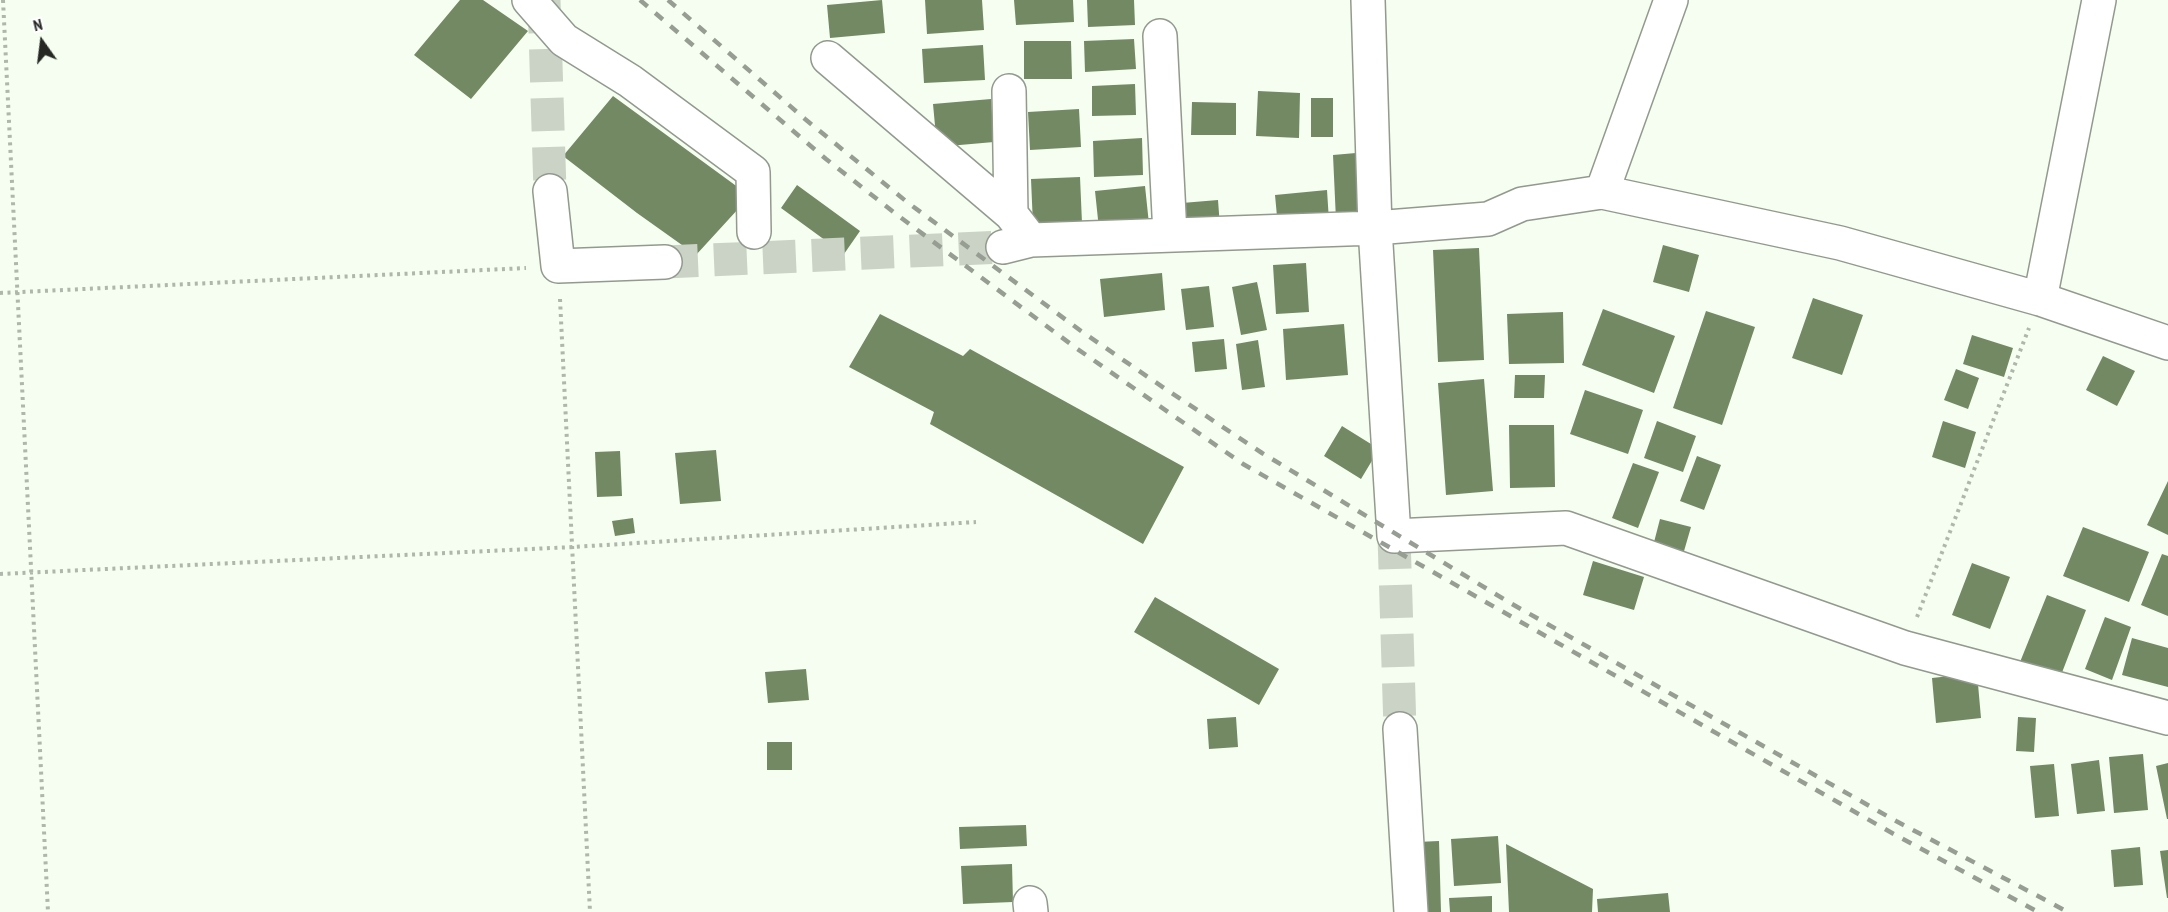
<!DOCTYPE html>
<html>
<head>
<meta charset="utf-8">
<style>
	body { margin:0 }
	#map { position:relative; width:2168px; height:912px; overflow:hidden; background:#f5fef0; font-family:"PT Sans Narrow",sans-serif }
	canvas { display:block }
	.north { position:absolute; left:12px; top:12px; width:60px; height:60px; -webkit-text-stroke:4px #fff; paint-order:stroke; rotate:346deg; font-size:16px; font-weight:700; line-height:24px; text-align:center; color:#252823 }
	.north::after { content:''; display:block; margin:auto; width:21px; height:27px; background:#252823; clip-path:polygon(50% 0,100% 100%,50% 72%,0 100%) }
</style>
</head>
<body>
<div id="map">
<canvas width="2168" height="912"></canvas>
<div class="north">N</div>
</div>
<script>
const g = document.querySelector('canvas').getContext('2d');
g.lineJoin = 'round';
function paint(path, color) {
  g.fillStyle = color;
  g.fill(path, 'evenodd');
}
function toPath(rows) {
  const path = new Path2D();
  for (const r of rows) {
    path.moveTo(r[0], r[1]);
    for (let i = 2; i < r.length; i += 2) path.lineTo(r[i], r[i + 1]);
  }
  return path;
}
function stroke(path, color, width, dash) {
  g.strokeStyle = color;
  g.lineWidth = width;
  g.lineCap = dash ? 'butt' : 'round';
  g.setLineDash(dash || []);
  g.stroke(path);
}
paint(toPath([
	[460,0,483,0,528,31,471,99,414,55],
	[882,0,885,33,830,38,827,5],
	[925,0,982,0,984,30,927,34],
	[1014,0,1073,0,1074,22,1016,25],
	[1087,0,1134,0,1135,25,1088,27],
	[1134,39,1136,69,1085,72,1084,41],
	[1024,41,1071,41,1072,79,1024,79],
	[983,45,985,80,924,83,922,49],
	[1135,84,1136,115,1092,116,1092,86],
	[1258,91,1300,93,1299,138,1256,136],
	[613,96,750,196,696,255,637,213,563,156],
	[1311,98,1333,98,1333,137,1311,137],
	[991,99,994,142,937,147,933,104],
	[1192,102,1236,103,1236,135,1191,135],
	[1079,109,1081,147,1030,150,1028,112],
	[1142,138,1143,175,1094,177,1093,141],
	[1356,153,1359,218,1336,220,1333,155],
	[1080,177,1082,223,1033,225,1031,179],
	[797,185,860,231,844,254,781,208],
	[1145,186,1149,224,1099,229,1095,191],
	[1327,190,1329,221,1278,227,1275,195],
	[1218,200,1220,227,1184,230,1182,203],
	[1663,245,1699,255,1689,292,1653,282],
	[1479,248,1484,360,1438,362,1433,250],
	[1306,263,1309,312,1276,314,1273,265],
	[1162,273,1165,310,1104,317,1100,279],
	[1257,282,1267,330,1241,335,1232,287],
	[1209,286,1214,327,1186,330,1181,289],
	[1813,298,1863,315,1842,375,1792,358],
	[1603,309,1675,336,1654,393,1582,365],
	[1706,311,1755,327,1722,425,1673,408],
	[1563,312,1564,363,1509,364,1507,314],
	[880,314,963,356,970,349,1184,467,1143,544,930,424,934,412,849,367],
	[1344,324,1348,375,1286,380,1283,329],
	[1972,335,2013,348,2004,377,1963,364],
	[1224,339,1227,369,1195,372,1192,342],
	[1258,340,1265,387,1242,390,1236,344],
	[2103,356,2135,371,2117,406,2086,390],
	[1956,369,1979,378,1968,409,1944,400],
	[1515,375,1545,375,1544,398,1514,398],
	[1484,379,1493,491,1446,495,1438,383],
	[1585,390,1643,410,1628,454,1570,434],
	[1657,421,1696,436,1683,472,1644,458],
	[1943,421,1976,432,1965,468,1932,457],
	[1509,425,1554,425,1555,487,1510,488],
	[1342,426,1379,449,1361,479,1324,456],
	[716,450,721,501,680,504,675,453],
	[620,451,622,496,597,497,595,452],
	[1697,456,1721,465,1704,510,1680,501],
	[1633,463,1659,472,1638,528,1612,518],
	[2168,481,2168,535,2147,525],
	[633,518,635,533,615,536,612,521],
	[1660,519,1691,527,1682,558,1652,550],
	[2083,527,2149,552,2129,602,2063,576],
	[2162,554,2168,556,2168,616,2141,605],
	[1593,561,1644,577,1634,610,1583,595],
	[1972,563,2010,577,1990,629,1952,615],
	[2047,595,2086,610,2058,683,2018,667],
	[1155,597,1279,669,1259,705,1134,632],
	[2105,617,2131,627,2112,680,2085,669],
	[2132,638,2168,648,2168,687,2122,675],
	[806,669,809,700,768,703,765,672],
	[1977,673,1981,718,1936,723,1932,678],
	[1236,717,1238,747,1209,749,1207,719],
	[2018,717,2036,718,2034,752,2016,751],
	[767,742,792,742,792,770,767,770],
	[2143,754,2148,810,2114,813,2109,757],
	[2099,760,2105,811,2077,814,2071,764],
	[2168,763,2168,819,2167,819,2156,766],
	[2054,764,2059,816,2035,818,2030,766],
	[1026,825,1027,846,960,849,959,827],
	[1498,836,1501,883,1454,886,1451,839],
	[1439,841,1441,912,1419,912,1417,842],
	[1506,844,1593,889,1592,912,1509,912],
	[2140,847,2143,885,2114,887,2111,850],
	[2168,850,2168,898,2167,898,2160,851],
	[1012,864,1013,902,963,904,961,866],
	[1668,893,1670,912,1598,912,1597,899],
	[1492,896,1492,912,1450,912,1449,898]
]), '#728964');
stroke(toPath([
	[544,0,550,191],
	[665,262,1003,247],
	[1394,536,1400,729]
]), '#cbd3c7', 33, [33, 16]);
const minor = toPath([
	[529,0,564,40,630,81,753,172,754,232],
	[1368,0,1375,228,1394,536,1566,528,1905,648,2168,718],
	[1160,36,1170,235],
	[828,58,1011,214,1031,240],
	[1009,91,1011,214],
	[550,191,558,266,665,262],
	[1602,192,1671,0],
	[1003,247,1031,240,1375,228,1488,219,1522,204,1602,192,1840,243,2040,299,2168,343],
	[2040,299,2099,0],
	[1400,729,1411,912],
	[1030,903,1031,912]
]);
stroke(minor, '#929a8d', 36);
stroke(toPath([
	[3,0,48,912],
	[0,293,526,268],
	[560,299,590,912],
	[0,574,573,547,976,522],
	[1917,617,2029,328]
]), '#afb6ab', 4, [3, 4.5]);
stroke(minor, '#fff', 33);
stroke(toPath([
	[640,0,826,159,896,214,1076,348,1243,464,1892,833,2038,912],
	[668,0,805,119,907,202,1081,331,1164,388,1262,453,1512,604,1896,821,2068,912]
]), '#979d93', 4.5, [10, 10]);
</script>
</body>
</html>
